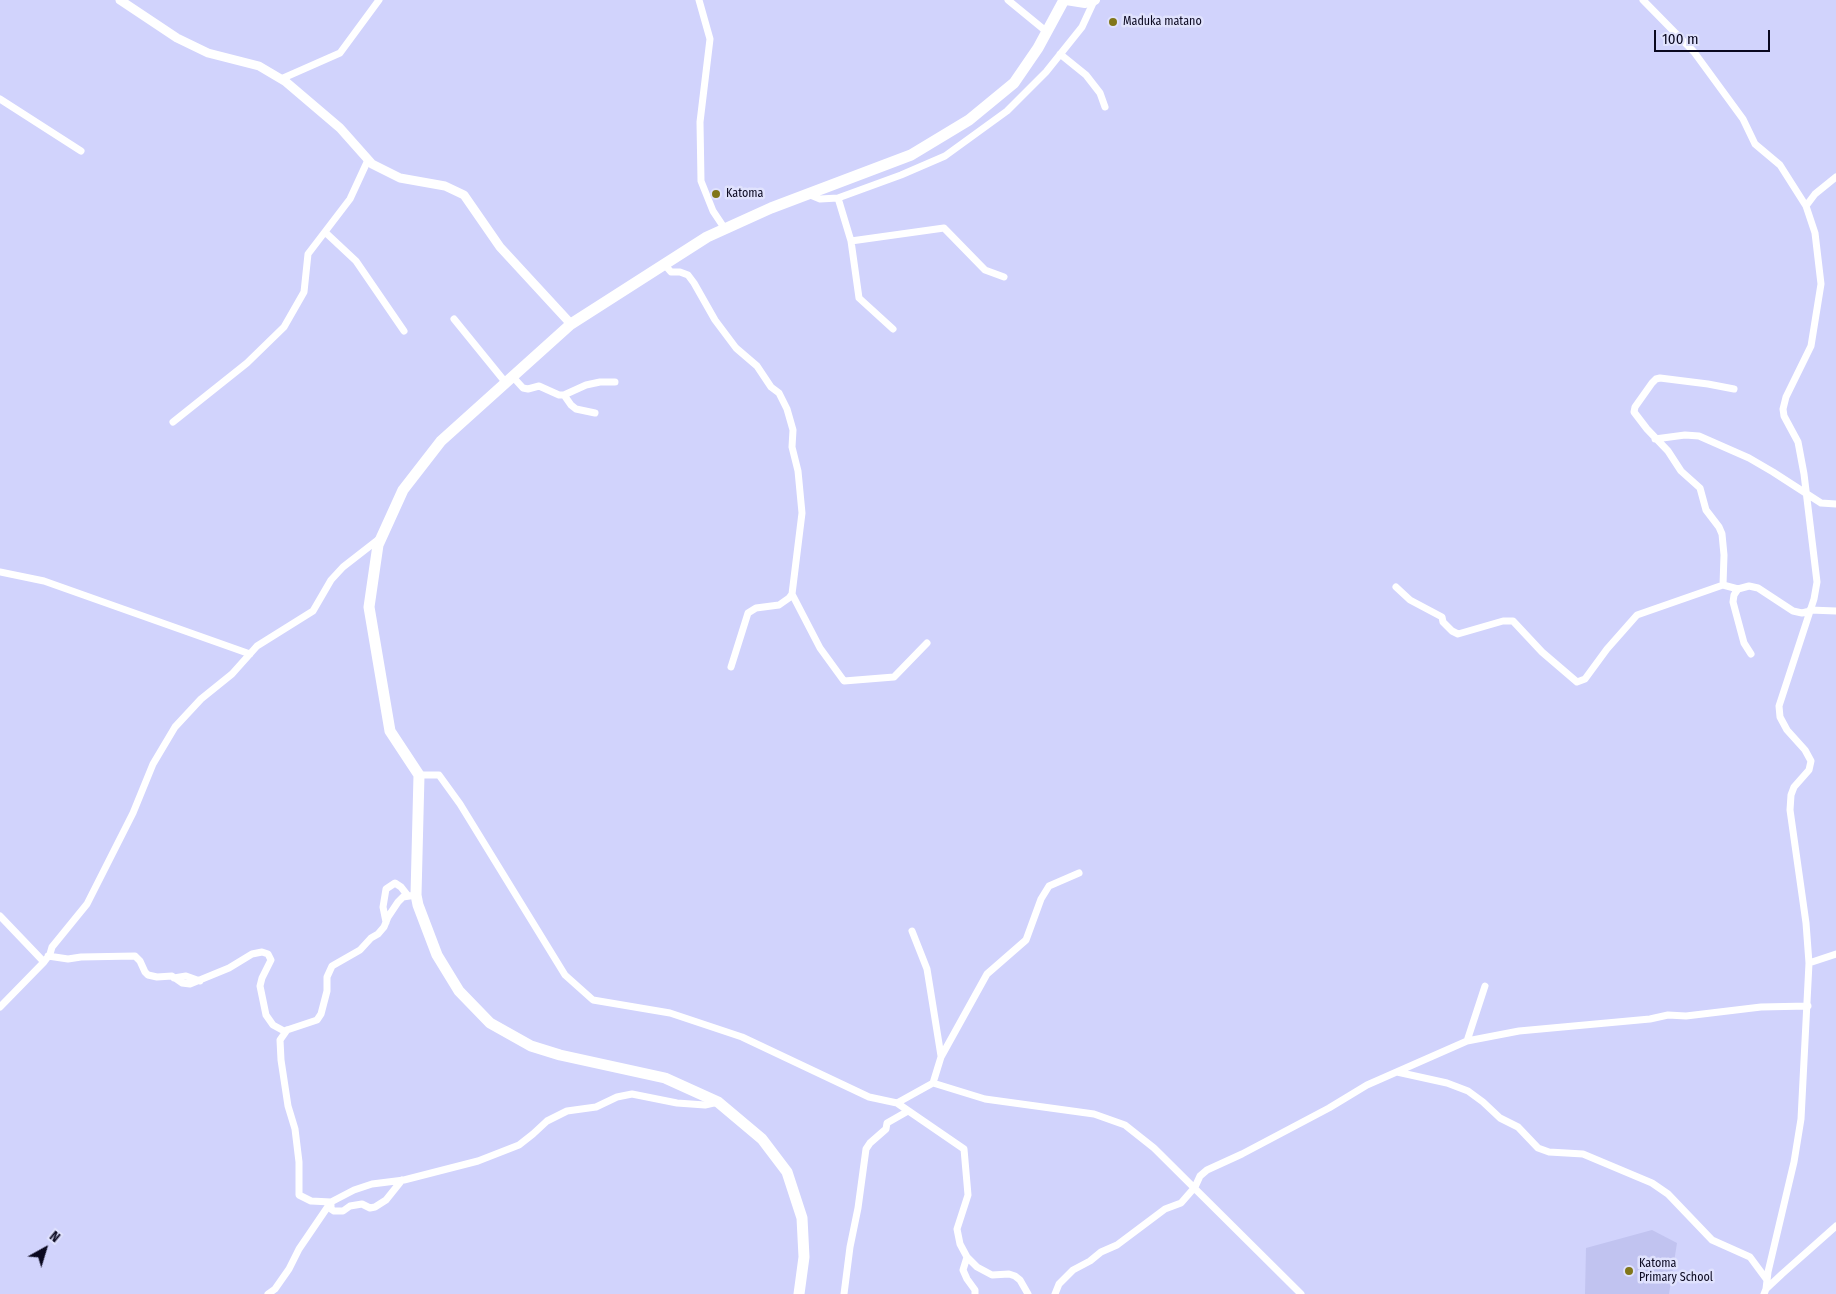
<!DOCTYPE html>
<html>
<head>
<meta charset="utf-8">
<style>
	body { margin:0 }
	#map { position:relative; width:1836px; height:1294px; overflow:hidden; background:#d1d3fc; font-family:"Fira Sans Condensed",sans-serif }
	canvas { display:block }
	.north { position:absolute; left:20px; top:1224px; width:50px; height:50px; -webkit-text-stroke:4px #e0e2fd; paint-order:stroke; rotate:39deg; font-size:14px; font-weight:700; line-height:20px; text-align:center; color:#0a081f }
	.north::after { content:''; display:block; margin:auto; width:18px; height:22px; background:#0a081f; clip-path:polygon(50% 0,100% 100%,50% 72%,0 100%) }
	.scale { position:absolute; left:1654px; top:30px; width:116px; height:22px; box-sizing:border-box; border:2px solid #0a081f; border-top:0; padding-left:6px; font-size:15px; line-height:18px; white-space:nowrap; color:#0a081f; -webkit-text-stroke:4px #e0e2fd; paint-order:stroke }
</style>
</head>
<body>
<div id="map">
<canvas width="1836" height="1294"></canvas>
<div class="north">N</div>
<div class="scale">100 m</div>
</div>
<script>
const g = document.querySelector('canvas').getContext('2d');
g.lineJoin = 'round';
function paint(path, color) {
  g.fillStyle = color;
  g.fill(path, 'evenodd');
}
function toPath(rows) {
  const path = new Path2D();
  for (const r of rows) {
    path.moveTo(r[0], r[1]);
    for (let i = 2; i < r.length; i += 2) path.lineTo(r[i], r[i + 1]);
  }
  return path;
}
function stroke(path, color, width, dash) {
  g.strokeStyle = color;
  g.lineWidth = width;
  g.lineCap = dash ? 'butt' : 'round';
  g.setLineDash(dash || []);
  g.stroke(path);
}
function write(font, color, halo, rows, align = 'center') {
  g.font = font + ' "Fira Sans Condensed",sans-serif';
  g.lineWidth = 5;
  g.setLineDash([]);
  g.textBaseline = 'middle';
  g.strokeStyle = halo;
  g.fillStyle = color;
  for (const [text, x, y, turn = 0] of rows) {
    g.save();
    g.translate(x, y);
    g.rotate((+turn || 0) * Math.PI / 180);
    g.textAlign = isNaN(turn) ? turn : align;
    if (halo) g.strokeText(text, 0, 0);
    g.fillText(text, 0, 0);
    g.restore();
  }
}
paint(toPath([
	[1652,1230,1677,1243,1669,1294,1585,1294,1586,1248]
]), '#c1c3f0');
stroke(toPath([
	[699,0,710,39,700,122,701,181,713,211,725,229],
	[1008,0,1047,32],
	[1643,0,1694,52,1743,119,1755,144,1780,165,1806,206],
	[1060,54,1086,75,1100,93,1105,107],
	[281,79,340,53,379,0],
	[0,99,81,151],
	[808,194,820,199,838,198,901,175,945,156,1007,111,1046,72,1082,27,1094,1],
	[838,198,851,241,859,298,893,329],
	[325,232,356,261,404,331],
	[851,241,944,228,985,270,1004,277],
	[664,264,671,272,680,272,688,275,694,283,715,320,736,348,757,366,771,387,779,393,787,409,793,430,792,447,798,471,802,513,792,594,789,598,779,605,756,608,748,613,731,667],
	[454,319,506,383],
	[513,377,523,388,528,389,539,386,559,395,564,395,586,385,600,382,615,382],
	[564,395,571,405,576,409,595,413],
	[173,422,247,363,284,327,304,292,308,254,350,199,368,160],
	[1655,439,1685,435,1699,436,1749,458,1773,472,1821,503,1836,504],
	[0,572,44,581,250,654],
	[1723,585,1724,555,1722,534,1719,527,1706,510,1700,488,1681,471,1668,451,1647,429,1634,412,1635,407,1652,383,1656,379,1660,378,1708,384,1734,389],
	[1396,587,1410,600,1442,617,1443,622,1452,631,1458,634,1503,621,1513,621,1542,652,1577,682,1585,679,1607,649,1637,615,1723,585,1738,589,1749,586,1758,588,1793,611,1802,613,1810,611],
	[1738,589,1734,595,1733,602,1744,643,1751,654],
	[792,594,820,648,844,681,894,677,927,643],
	[1810,610,1836,611],
	[419,775,439,775,460,804,565,975,593,1000,670,1013,742,1037,869,1097,897,1103,964,1149,968,1195,957,1229,960,1244,967,1257,977,1267,992,1275,1009,1274,1015,1276,1020,1280,1028,1294],
	[0,916,44,962],
	[386,922,383,907,386,889,395,883,401,887,408,896],
	[912,931,927,969,941,1056],
	[48,956,68,959,81,957,135,956,140,961,145,972,148,975,157,977,172,976,182,983,190,984,229,968,252,954,262,952,268,954,271,960,262,978,260,986,266,1015,273,1025,284,1031,317,1020,321,1014,327,991,327,977,332,966,360,950,371,938,378,934,384,927,388,917,398,902,403,897,416,895],
	[1809,963,1836,954],
	[174,978,186,976,200,981],
	[0,1007,44,962,50,954,52,947,87,904,133,813,153,764,175,727,201,699,232,674,257,646,313,611,331,580,343,567,379,539],
	[287,1030,280,1040,281,1060,288,1106,295,1129,299,1162,299,1195,311,1201,331,1202],
	[1467,1041,1485,986],
	[1397,1072,1447,1083,1468,1091,1483,1102,1500,1118,1518,1127,1538,1148,1549,1152,1583,1154,1652,1183,1668,1194,1712,1240,1750,1257,1767,1280],
	[933,1083,941,1057,987,974,1026,940,1041,899,1049,886,1079,873],
	[897,1103,933,1083,985,1099,1094,1114,1125,1125,1154,1148,1301,1294],
	[331,1202,331,1209,334,1211,343,1211,350,1206,362,1204,370,1208,375,1207,386,1200,402,1180],
	[967,1257,963,1270,967,1279,975,1290,975,1294],
	[1766,1289,1768,1272,1794,1162,1801,1119,1809,963,1806,923,1790,810,1791,795,1794,787,1809,770,1811,761,1805,750,1787,730,1780,717,1779,706,1814,599,1817,582,1804,474,1798,442,1784,416,1783,409,1786,397,1811,346,1821,284,1815,233,1806,206,1815,194,1836,177],
	[268,1294,275,1289,289,1269,299,1249,331,1202,354,1190,372,1184,404,1180,478,1161,519,1145,533,1134,547,1121,567,1111,596,1107,617,1097,632,1094,677,1103,705,1105,718,1102],
	[844,1294,850,1247,858,1208,866,1149,870,1143,886,1129,887,1123,908,1111],
	[1055,1294,1059,1284,1073,1270,1090,1261,1101,1252,1117,1245,1165,1209,1181,1203,1195,1187,1200,1176,1207,1170,1242,1154,1329,1108,1367,1085,1467,1041,1519,1031,1650,1019,1668,1015,1686,1016,1761,1007,1808,1006],
	[1764,1294,1766,1289,1782,1274,1836,1226]
]), '#fff', 7);
stroke(toPath([
	[120,0,177,38,208,53,259,66,286,82,340,128,372,164,400,178,445,186,464,195,500,247,571,324]
]), '#fff', 9);
stroke(toPath([
	[1066,0,1085,3,1095,0]
]), '#fff', 10);
stroke(toPath([
	[799,1294,804,1257,802,1218,787,1172,762,1139,718,1102,665,1078,560,1055,531,1046,490,1023,459,991,437,955,418,905,416,895,419,775,390,731,369,607,378,545,403,490,441,441,571,324,707,237,771,208,911,155,969,120,1014,83,1038,48,1064,0]
]), '#fff', 11);
for (const [x, y, r, color] of [
	[1113,22,5,"#817619"],
	[716,194,5,"#817619"],
	[1629,1271,5,"#817619"]
]) {
  const dot = new Path2D();
  dot.arc(x, y, r, 0, 2 * Math.PI);
  g.fillStyle = color;
  g.fill(dot);
  stroke(dot, '#e0e2fd', 2);
}
write('12px', '#0a081f', '#e0e2fd', [
	["Maduka matano",1123,22],
	["Katoma",726,194],
	["Katoma",1639,1264],
	["Primary School",1639,1278]
], 'left');
</script>
</body>
</html>
